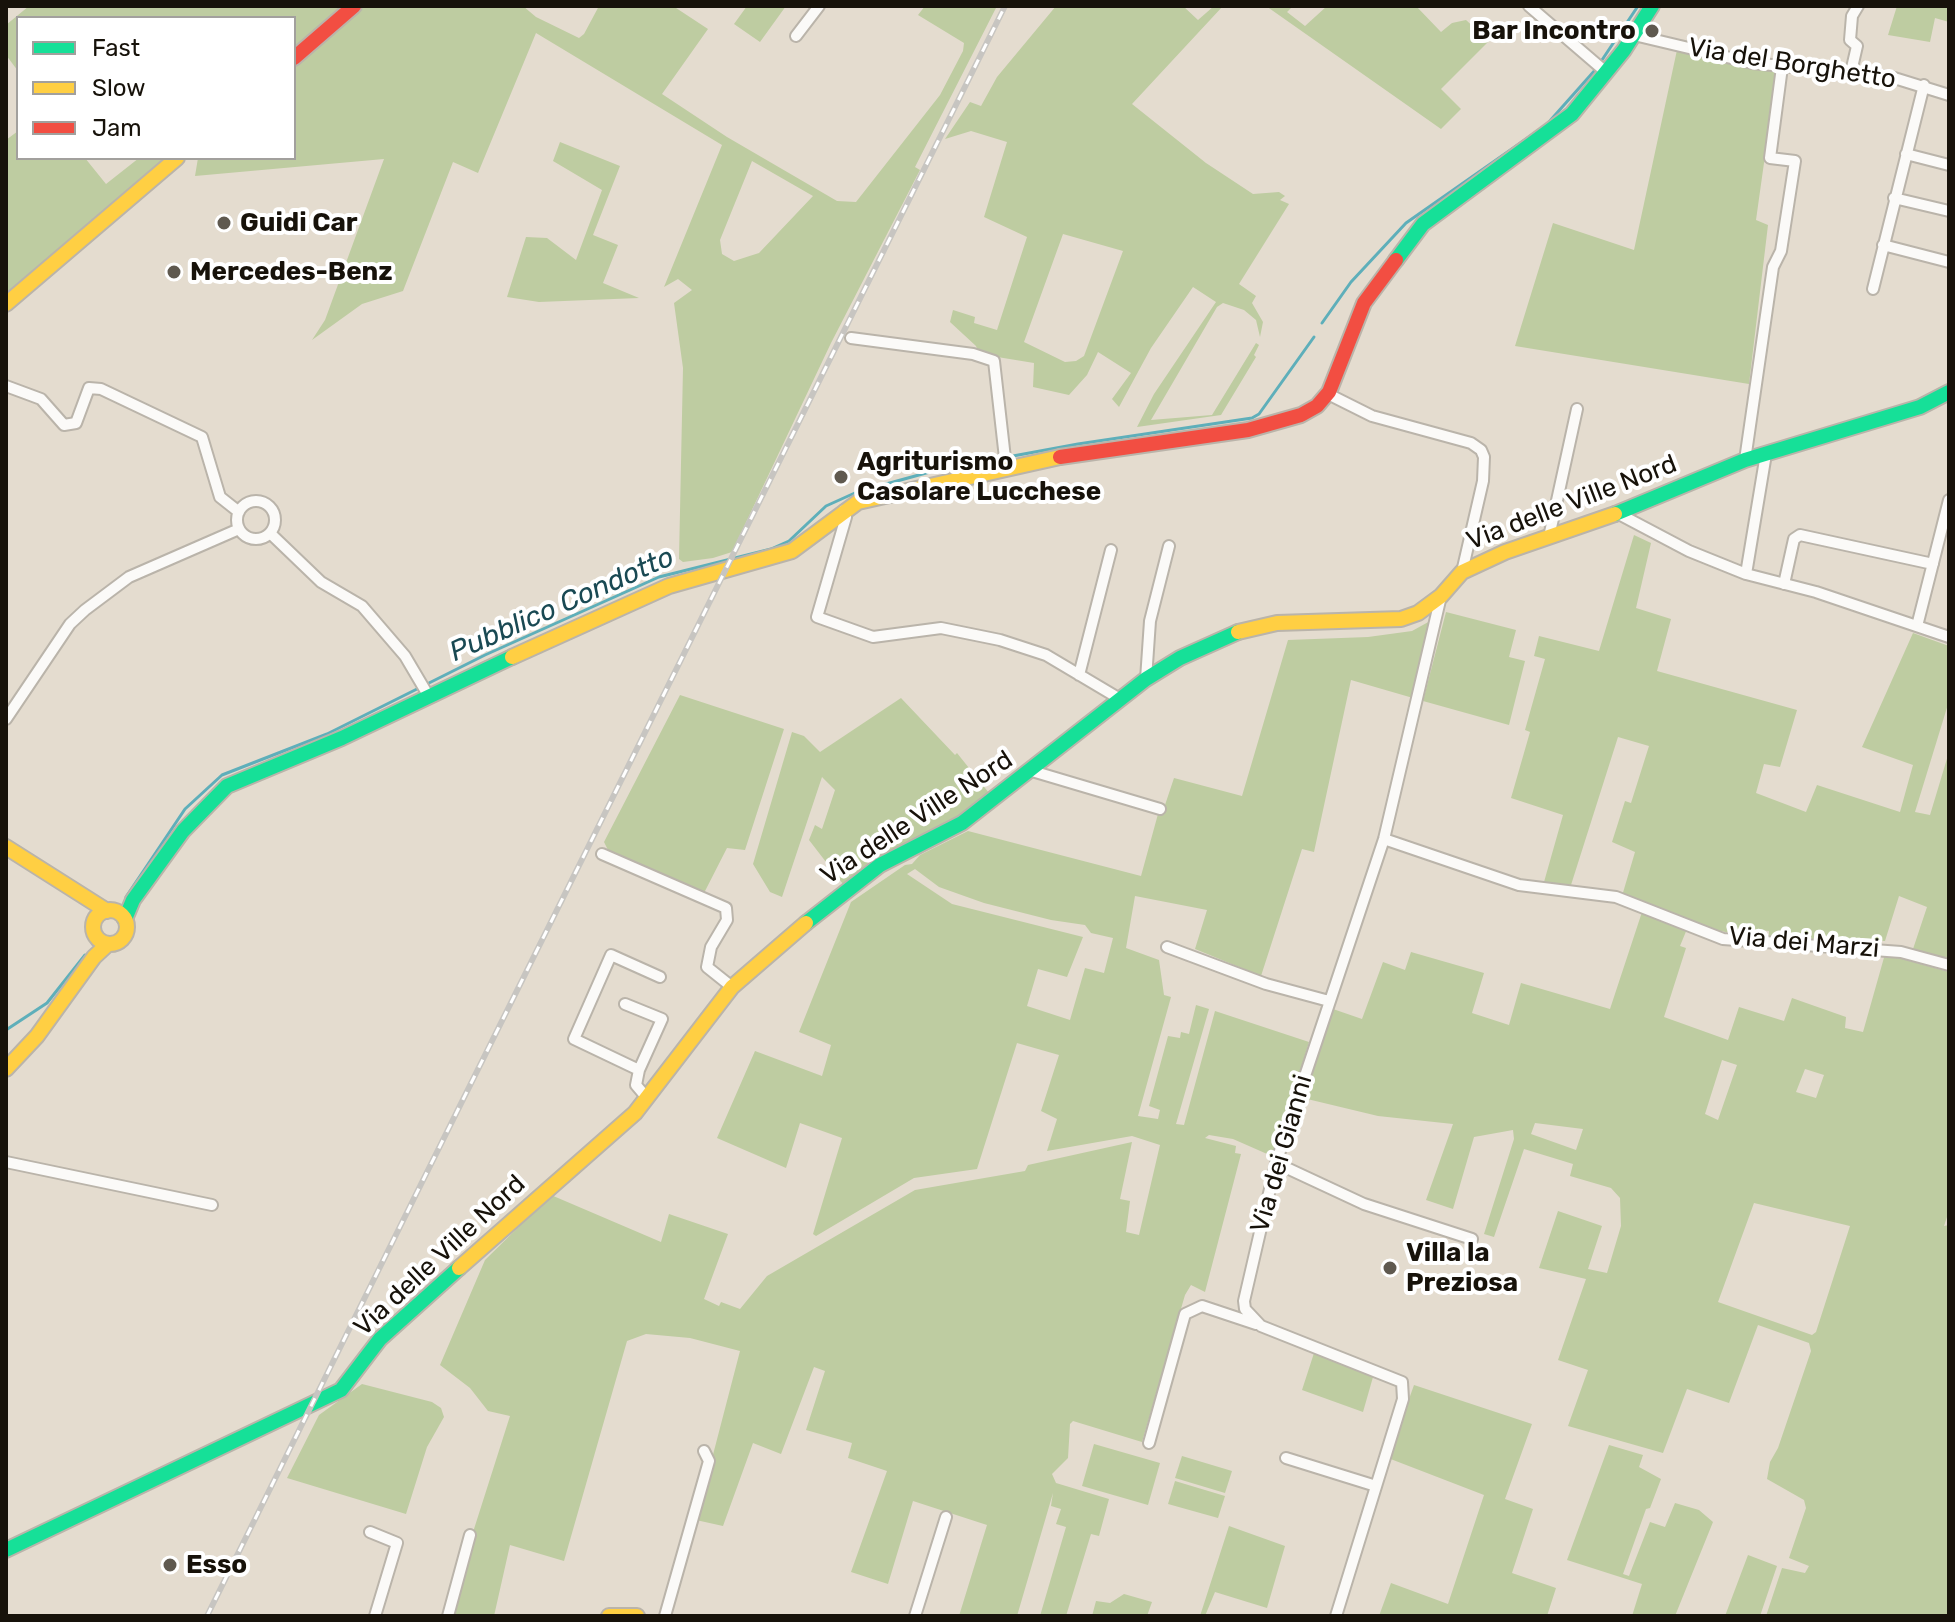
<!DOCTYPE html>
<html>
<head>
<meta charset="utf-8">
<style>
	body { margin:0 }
	#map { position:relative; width:1955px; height:1622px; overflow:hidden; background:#e4dccf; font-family:Rubik,sans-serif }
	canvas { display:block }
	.frame { position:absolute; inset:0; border:8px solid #17120a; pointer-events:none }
	.legend { position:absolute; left:16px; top:16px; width:280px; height:144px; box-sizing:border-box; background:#fff; border:2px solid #a2a09d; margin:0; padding:10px 14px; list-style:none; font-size:24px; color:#17120a }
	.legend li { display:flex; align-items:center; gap:16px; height:40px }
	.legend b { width:40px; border:2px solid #a2a09d }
</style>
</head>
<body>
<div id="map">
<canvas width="1955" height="1622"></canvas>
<div class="frame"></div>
<ul class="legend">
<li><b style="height:10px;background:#16e098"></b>Fast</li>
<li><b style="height:10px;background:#ffcf43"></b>Slow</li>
<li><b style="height:10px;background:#f24e42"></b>Jam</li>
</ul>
</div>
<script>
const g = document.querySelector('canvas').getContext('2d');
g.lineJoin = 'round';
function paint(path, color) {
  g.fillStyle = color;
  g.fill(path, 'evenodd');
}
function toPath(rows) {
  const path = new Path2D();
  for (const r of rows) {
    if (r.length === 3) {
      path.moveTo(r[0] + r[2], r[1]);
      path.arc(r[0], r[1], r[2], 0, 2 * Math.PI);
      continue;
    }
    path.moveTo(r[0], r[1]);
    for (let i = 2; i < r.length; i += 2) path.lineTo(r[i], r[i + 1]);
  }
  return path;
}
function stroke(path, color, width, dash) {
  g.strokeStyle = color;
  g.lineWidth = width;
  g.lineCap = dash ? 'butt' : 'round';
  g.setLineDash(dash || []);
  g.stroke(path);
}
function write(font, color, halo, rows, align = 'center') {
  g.font = font + ' Rubik,sans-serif';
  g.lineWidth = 8;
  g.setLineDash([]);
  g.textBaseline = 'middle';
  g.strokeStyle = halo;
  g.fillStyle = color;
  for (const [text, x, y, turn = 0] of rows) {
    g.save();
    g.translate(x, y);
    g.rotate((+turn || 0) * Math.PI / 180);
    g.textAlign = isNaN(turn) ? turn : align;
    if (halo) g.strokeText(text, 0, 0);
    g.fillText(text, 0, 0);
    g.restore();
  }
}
paint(toPath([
	[29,6,345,6,294,49,294,18,18,18,18,71,6,55,6,25],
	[363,6,523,6,536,17,579,38,584,34,599,6,673,6,708,29,662,94,727,137,837,201,856,202,940,95,963,51,964,43,918,15,925,6,997,6,915,167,920,170,831,343,732,552,713,558,683,562,679,559,683,368,674,303,692,290,678,279,664,287,722,145,536,33,478,173,453,162,403,291,362,304,312,340,325,320,384,159,195,176,198,158,294,158,294,65],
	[752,161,813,196,759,253,734,261,722,254,720,240],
	[747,6,786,6,760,42,734,24],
	[1056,6,1183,6,1198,20,1214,6,1223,6,1132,104,1206,163,1253,194,1279,192,1285,196,1280,200,1289,204,1239,284,1256,296,1252,303,1263,322,1260,337,1256,320,1244,310,1223,303,1217,307,1151,420,1212,415,1256,343,1259,345,1254,355,1256,357,1221,415,1137,427,1154,394,1216,302,1193,287,1151,348,1119,407,1112,399,1131,373,1098,352,1087,375,1069,395,1033,387,1034,363,979,354,976,346,950,322,953,310,975,317,974,323,997,330,1027,237,984,217,1007,142,971,131,945,139,970,102,981,106,997,77],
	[1063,234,1123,251,1084,356,1076,361,1065,362,1024,342],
	[1266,6,1293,6,1287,12,1305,26,1327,6,1416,6,1441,32,1452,23,1466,20,1489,41,1441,89,1461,109,1441,129],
	[1897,6,1949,6,1949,22,1935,18,1930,42,1888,35],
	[1677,50,1777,70,1756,220,1768,225,1749,384,1515,346,1553,223,1634,250],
	[18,131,18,158,85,158,106,184,139,158,166,158,6,295,6,140],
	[560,142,620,166,593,235,618,245,603,283,639,298,539,302,507,297,526,237,547,238,576,260,602,190,553,161],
	[1634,535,1651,543,1636,608,1671,619,1657,671,1797,710,1780,767,1764,764,1756,793,1806,812,1817,785,1900,812,1913,765,1862,747,1913,633,1949,646,1949,701,1915,812,1930,815,1949,752,1949,959,1913,949,1927,907,1899,896,1885,941,1769,938,1769,931,1758,930,1756,937,1735,934,1706,928,1622,896,1635,852,1612,842,1625,801,1631,803,1649,746,1618,737,1571,885,1544,882,1563,815,1511,798,1530,732,1525,730,1545,659,1534,656,1539,636,1599,651],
	[1446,612,1516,630,1509,657,1525,661,1509,725,1423,701],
	[1432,620,1413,698,1351,680,1314,852,1302,849,1261,976,1195,949,1207,910,1135,896,1126,948,1159,960,1164,995,1171,997,1138,1116,1158,1119,1160,1110,1149,1106,1168,1036,1180,1038,1181,1032,1189,1034,1196,1005,1209,1009,1176,1124,1184,1125,1215,1011,1309,1042,1274,1157,1233,1139,1209,1135,1205,1138,1236,1146,1235,1153,1241,1154,1205,1292,1191,1285,1185,1295,1142,1442,1073,1421,1070,1424,1068,1458,1052,1474,1056,1483,1109,1499,1099,1536,1091,1534,1066,1616,1040,1616,1066,1527,1056,1524,1061,1509,1051,1506,1053,1493,1017,1616,959,1616,987,1525,913,1501,888,1584,851,1572,887,1471,848,1458,852,1443,806,1430,825,1371,814,1367,781,1454,753,1443,723,1526,696,1520,740,1351,690,1338,646,1334,627,1341,564,1561,510,1545,494,1616,451,1616,474,1529,510,1416,488,1411,470,1388,440,1365,485,1260,551,1195,661,1242,669,1214,728,1234,704,1299,719,1306,721,1302,740,1309,767,1276,915,1190,1025,1171,1028,1165,1132,1142,1120,1199,1130,1201,1126,1232,1139,1235,1160,1145,1132,1136,1047,1151,1057,1119,1041,1111,1059,1055,1017,1043,977,1169,914,1178,816,1236,813,1234,842,1138,800,1123,786,1168,717,1138,755,1051,822,1076,831,1045,799,1032,851,902,905,865,912,864,920,855,968,831,1141,876,1158,814,1162,814,1174,778,1242,796,1288,640,1368,637,1412,631],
	[915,869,939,887,984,903,1051,920,1085,925,1091,933,1113,938,1104,973,1085,968,1070,1020,1027,1006,1038,969,1067,977,1083,937,952,904,907,874],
	[680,695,784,729,745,850,727,848,703,895,609,852,604,842],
	[901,698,955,755,957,753,989,793,946,825,873,859,843,884,809,840,815,825,822,829,835,790,822,777,782,897,770,892,753,864,792,732,804,736,820,752],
	[1642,912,1687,929,1680,946,1686,948,1664,1017,1728,1040,1739,1007,1784,1021,1792,998,1846,1017,1845,1028,1863,1032,1885,954,1949,972,1949,1211,1944,1226,1949,1225,1949,1616,1766,1616,1782,1568,1805,1573,1809,1566,1789,1558,1806,1508,1804,1500,1767,1479,1770,1462,1778,1448,1811,1351,1809,1343,1758,1325,1729,1403,1687,1389,1663,1453,1568,1426,1588,1370,1558,1360,1586,1279,1539,1268,1558,1211,1602,1226,1588,1269,1607,1273,1621,1226,1620,1198,1611,1188,1570,1176,1573,1164,1524,1149,1494,1237,1484,1234,1514,1139,1513,1130,1474,1137,1453,1209,1426,1200,1453,1124,1378,1116,1303,1098,1333,1009,1362,1019,1383,962,1405,970,1411,952,1484,973,1472,1013,1509,1025,1521,983,1610,1009],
	[1722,1060,1737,1065,1718,1120,1705,1114],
	[1805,1069,1824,1075,1816,1098,1796,1092],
	[1535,1123,1583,1129,1576,1150,1531,1134],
	[1754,1203,1850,1226,1816,1332,1812,1335,1718,1302],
	[1314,1353,1373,1377,1363,1412,1302,1390],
	[362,1384,432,1402,441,1408,444,1417,427,1447,406,1514,287,1478,319,1415],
	[1414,1385,1532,1424,1505,1499,1533,1509,1512,1573,1556,1588,1547,1616,1379,1616,1391,1583,1448,1604,1484,1495,1388,1458],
	[1094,1444,1160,1463,1148,1505,1082,1486],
	[1609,1445,1643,1455,1639,1467,1661,1479,1650,1508,1646,1509,1623,1574,1629,1576,1650,1522,1665,1527,1675,1503,1699,1510,1713,1522,1675,1616,1632,1616,1642,1584,1567,1560],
	[1182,1456,1232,1471,1225,1493,1175,1478],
	[1175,1481,1225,1496,1218,1518,1168,1504],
	[1229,1526,1285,1546,1267,1608,1215,1592,1205,1616,1200,1616],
	[1748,1555,1777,1566,1760,1616,1725,1616],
	[1124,1594,1152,1602,1147,1616,1092,1616,1096,1601,1110,1603]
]), '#becca1');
stroke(toPath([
	[1600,63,1638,6],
	[1548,123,1596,69],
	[1322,323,1351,282,1406,223,1539,130],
	[126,897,185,809,222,775,327,734,485,655,659,577,771,549,789,541,826,506,857,492,937,470,1078,444,1252,418,1259,414,1314,337],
	[6,1030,47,1003,85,955]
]), '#5eafba', 3);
const street = toPath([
	[1529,6,1607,73],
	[1634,35,1752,63,1891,77,1949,95],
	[796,36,819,6],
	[1851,72,1857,46,1850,40,1852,16,1858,6],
	[1906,154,1949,165],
	[1894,198,1949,211],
	[1883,245,1949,262],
	[1873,289,1924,85],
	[851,338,973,354,994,361,1006,467],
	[6,386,41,399,64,425,76,423,89,388,101,389,202,437,220,497,239,512],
	[1328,394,1372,416,1471,443,1481,450,1484,457,1483,481,1462,572],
	[1745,460,1773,267,1781,251,1795,161,1770,158,1782,67],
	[256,520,19],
	[844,510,846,517,817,617,873,637,941,628,1000,640,1046,655,1120,699],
	[1617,513,1689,551,1746,574,1816,592,1949,637],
	[271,534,321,582,362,606,405,656,428,695],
	[1549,537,1577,409],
	[1746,574,1766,454],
	[1784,584,1794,539,1800,535,1933,564],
	[1917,626,1949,500],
	[1079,675,1111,550],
	[1146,679,1150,621,1169,546],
	[6,719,70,624,85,610,129,577,239,529],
	[1032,771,1160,809],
	[1384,839,1519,885,1616,897,1723,939,1901,952,1949,965],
	[602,854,726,908,727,920,711,947,707,967,732,987],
	[1167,947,1266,984,1329,1001],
	[625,1004,662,1019,639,1070],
	[647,1098,636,1085,639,1070,574,1039,611,955,660,977],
	[6,1162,212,1205],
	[1276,1163,1364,1204,1472,1239],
	[1149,1443,1185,1314,1202,1306,1256,1324],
	[1286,1458,1376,1486],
	[370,1532,397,1543,375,1616],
	[448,1616,470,1535],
	[665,1616,709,1461,704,1451],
	[915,1616,946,1517],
	[1336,1616,1403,1399,1402,1382,1261,1326,1245,1309,1244,1301,1276,1163,1384,839,1441,596]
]);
const fast = toPath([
	[1396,260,1423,224,1572,114,1624,50,1652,6],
	[1615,514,1745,460,1920,407,1949,392],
	[125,919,133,900,183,831,227,786,342,738,512,657],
	[806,923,880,865,962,823,1146,679,1180,658,1238,632],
	[6,1550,341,1390,380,1339,459,1268]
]);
const slow = toPath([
	[6,304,177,158],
	[1238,632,1277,623,1401,619,1418,613,1441,596,1462,572,1505,552,1615,514],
	[512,657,669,586,792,551,858,502,1060,457],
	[6,847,107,911],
	[110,927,17],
	[6,1069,37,1036,94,957,108,944],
	[459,1268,635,1113,732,987,806,923],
	[609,1616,637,1616]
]);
const jam = toPath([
	[294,58,354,6],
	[1060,457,1248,430,1301,415,1317,406,1329,392,1364,303,1396,260]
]);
stroke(street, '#bab4aa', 14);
stroke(fast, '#bab4aa', 18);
stroke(slow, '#bab4aa', 18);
stroke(jam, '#bab4aa', 18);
stroke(street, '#fbfaf8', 10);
stroke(fast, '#16e098', 14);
stroke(slow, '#ffcf43', 14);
stroke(jam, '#f24e42', 14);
const rail = toPath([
	[207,1616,1005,6]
]);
stroke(rail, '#c7c5c1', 6);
stroke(rail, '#fff', 3, [9]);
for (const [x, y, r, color] of [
	[1652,31,8,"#5f594f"],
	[224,223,8,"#5f594f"],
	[174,272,8,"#5f594f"],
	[841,477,8,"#5f594f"],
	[1390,1268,8,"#5f594f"],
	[170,1565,8,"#5f594f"]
]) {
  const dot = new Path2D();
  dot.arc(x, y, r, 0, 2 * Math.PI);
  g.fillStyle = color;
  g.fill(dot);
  stroke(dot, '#fff', 3);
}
write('bold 26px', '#17120a', '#fff', [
	["Bar Incontro",1636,31,"right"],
	["Guidi Car",240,223],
	["Mercedes-Benz",190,272],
	["Agriturismo",857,462],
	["Casolare Lucchese",857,492],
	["Villa la",1406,1253],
	["Preziosa",1406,1283],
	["Esso",186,1565]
], 'left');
write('26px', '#17120a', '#fff', [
	["Via del Borghetto",1792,64,9],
	["Via delle Ville Nord",1572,503,-21],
	["Via delle Ville Nord",917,818,-33],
	["Via dei Marzi",1804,943,5],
	["Via dei Gianni",1282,1154,-74],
	["Via delle Ville Nord",440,1256,-43]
]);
write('italic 28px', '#194953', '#fff', [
	["Pubblico Condotto",562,605,-24]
]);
</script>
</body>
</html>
